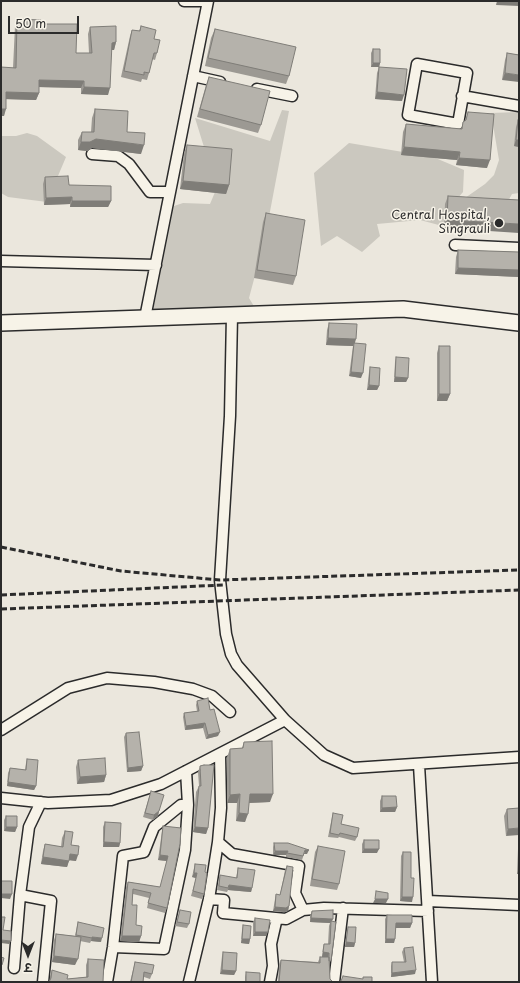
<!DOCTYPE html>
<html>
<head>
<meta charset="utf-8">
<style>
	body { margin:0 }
	#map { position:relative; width:520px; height:983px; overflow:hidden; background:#ebe7dd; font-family:"Playpen Sans","Playpen Sans Deva",sans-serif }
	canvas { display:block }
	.frame { position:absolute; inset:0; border:2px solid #2b2b2b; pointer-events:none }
	.north { position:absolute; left:8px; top:935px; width:40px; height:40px; -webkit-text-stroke:3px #f7f3e8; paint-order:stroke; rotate:180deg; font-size:11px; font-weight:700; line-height:16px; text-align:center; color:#2b2b2b }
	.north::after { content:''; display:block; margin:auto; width:14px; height:18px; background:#2b2b2b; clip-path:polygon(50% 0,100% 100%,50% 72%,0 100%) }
	.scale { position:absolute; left:8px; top:16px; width:71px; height:18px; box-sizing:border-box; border:2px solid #2b2b2b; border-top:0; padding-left:5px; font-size:12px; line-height:14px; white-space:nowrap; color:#2b2b2b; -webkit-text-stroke:3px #f7f3e8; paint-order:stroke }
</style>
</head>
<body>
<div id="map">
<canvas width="520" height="983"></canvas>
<div class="frame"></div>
<div class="north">उ</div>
<div class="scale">50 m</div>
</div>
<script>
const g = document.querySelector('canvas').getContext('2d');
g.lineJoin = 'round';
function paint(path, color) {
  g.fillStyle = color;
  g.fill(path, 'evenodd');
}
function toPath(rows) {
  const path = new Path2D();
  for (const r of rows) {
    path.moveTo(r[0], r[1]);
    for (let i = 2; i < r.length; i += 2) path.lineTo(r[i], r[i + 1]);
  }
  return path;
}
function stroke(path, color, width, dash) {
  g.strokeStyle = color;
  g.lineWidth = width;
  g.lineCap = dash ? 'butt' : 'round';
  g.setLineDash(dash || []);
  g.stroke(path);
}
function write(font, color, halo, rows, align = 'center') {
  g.font = font + ' "Playpen Sans",sans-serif';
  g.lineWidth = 3;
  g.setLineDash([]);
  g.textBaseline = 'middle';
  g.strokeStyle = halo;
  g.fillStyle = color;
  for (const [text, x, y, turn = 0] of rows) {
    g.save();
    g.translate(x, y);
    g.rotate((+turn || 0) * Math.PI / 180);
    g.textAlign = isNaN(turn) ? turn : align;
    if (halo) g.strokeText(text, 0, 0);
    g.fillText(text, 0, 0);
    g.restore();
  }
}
paint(toPath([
	[282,110,289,111,265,238,249,298,255,308,153,311,174,206,183,203,210,204,226,166,204,147,195,118,270,141],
	[519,112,519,193,512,194,506,205,465,198,485,184,494,175,499,160,491,113],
	[27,133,37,136,66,157,47,202,8,197,1,193,1,136,16,136],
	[349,143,433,157,464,170,463,192,451,206,450,228,420,220,377,224,380,236,362,252,337,236,321,246,314,173]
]), '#cbc8bf');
const street = toPath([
	[184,1,208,1],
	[417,64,467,73,458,124,408,115,417,64],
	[193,76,220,82],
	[257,89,292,96],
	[462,96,519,106],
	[92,154,118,156,129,164,150,192,170,192],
	[455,245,519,248],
	[1,261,156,265],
	[232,315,230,416,220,580,226,634,231,654,237,665,285,720,324,755,353,768,519,757],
	[145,318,208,1],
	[1,730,68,688,107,678,154,682,193,689,212,696,230,712],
	[419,765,432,982],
	[1,798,48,803,111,800,161,784,285,720],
	[218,842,221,808,220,754],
	[20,895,51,901,43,982],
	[209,899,224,900,223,913,286,919,303,910,324,908,428,911],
	[428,901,519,905],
	[113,947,164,949,185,850,188,805,186,771],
	[14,968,20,895,29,827,41,802],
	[107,982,113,947,123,856,144,852,154,827,181,805,188,805],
	[189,982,209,899,218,842,232,854,299,866,295,893,303,910],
	[270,982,273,966,271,944,276,922],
	[334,982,343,908]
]);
const primary = toPath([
	[1,323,403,309,519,323]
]);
stroke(street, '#2b2b2b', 13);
stroke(primary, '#2b2b2b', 18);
stroke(street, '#f7f3e8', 10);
stroke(primary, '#f7f3e8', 15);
stroke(toPath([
	[1,547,121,571,220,580,519,570],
	[1,595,223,585],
	[1,609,519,590]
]), '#2b2b2b', 3, [6, 3]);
paint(toPath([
	[17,19,41,24,76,53,89,53,88,34,90,27,116,42,114,50,111,50,108,95,81,94,81,88,39,87,39,93,36,100,6,99,4,116,1,116,1,67,13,68,15,26],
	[141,26,154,39,157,53,155,60,152,59,149,73,147,80,142,79,141,82,121,77,130,36,132,30,139,31],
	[215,29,289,76,286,84,205,66,211,38],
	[373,49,380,63,379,67,371,67,371,53],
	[507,53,519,55,502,80,505,60],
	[379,67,402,101,375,99,377,73],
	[209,77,261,125,258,133,197,117,206,85],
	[95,109,127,132,141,154,92,148,87,151,78,150,78,140,82,132,91,132,92,118],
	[468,112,487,168,456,165,457,160,401,155,403,132,406,124,461,129,463,122,465,121],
	[518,120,519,120,519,147,514,146,516,127],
	[187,145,229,185,226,194,180,189,184,153],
	[45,177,111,201,108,207,70,207,70,204,44,205,43,184],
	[448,196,519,200,444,228,445,204],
	[266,213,296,276,293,285,254,278,263,222],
	[458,250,519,252,519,277,455,274,456,257],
	[329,323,355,343,361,378,349,376,353,346,326,345,327,330],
	[439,346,450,394,447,401,437,401,437,353],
	[396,357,408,378,406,382,394,382,395,362],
	[370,367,379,386,377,390,367,390,369,372],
	[197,701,210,710,218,736,206,739,203,728,185,730,183,717,184,713,197,711,196,705],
	[126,733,143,766,141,771,127,772,124,737],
	[244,742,270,802,249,803,245,822,236,821,237,803,227,803,227,757,230,749,242,748],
	[27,759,36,786,34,790,7,786,8,773,10,768,25,770,26,763],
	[78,760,106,775,104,782,77,784,76,767],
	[200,766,208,828,206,834,193,832,196,792,199,786,198,772],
	[151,791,159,811,158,816,153,820,143,817],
	[382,796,397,807,395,812,380,812,380,801],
	[519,808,506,836,504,816,507,809],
	[333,813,341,824,357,837,355,841,339,837,338,838,328,837,332,817],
	[6,816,17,827,15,832,4,831,4,820],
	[105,822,120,843,119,847,103,847,103,827],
	[163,826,181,828,167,908,165,913,147,908,149,898,133,894,132,905,136,925,141,936,139,942,120,941,126,887,128,882,160,887,167,861,158,860,162,831],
	[65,831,71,845,76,861,69,860,67,867,41,864,43,851,45,844,61,847,62,838],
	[364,840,377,853,362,853,362,844],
	[274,843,307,854,304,854,302,860,286,857,286,855,273,855,273,847],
	[318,846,339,884,337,890,310,886,315,852],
	[519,846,519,874,517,874,518,849],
	[403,852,411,878,412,902,400,901,401,856],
	[195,864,205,872,204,894,202,899,191,896,196,878,192,877,194,868],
	[287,866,289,906,288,911,285,912,273,911,275,899,276,894,280,895,285,870],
	[238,868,252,888,251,892,228,890,227,892,217,890,220,875,236,878],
	[180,910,189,924,187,928,175,926],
	[312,911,332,921,329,966,330,979,333,982,278,982,279,965,281,960,318,962,320,957,322,957,323,948,324,944,328,944,329,926,330,923,310,922,310,916],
	[387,915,412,923,410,928,396,928,394,943,385,943,385,919],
	[255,918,266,936,253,936,253,922],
	[78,922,101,942,91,941,90,943,80,941,75,965,52,962,54,940,56,934,75,936,77,926],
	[243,925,250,939,249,944,241,943,242,930],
	[348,927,355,943,354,947,345,947,347,931],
	[404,948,415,974,391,977,391,966,392,962,404,962,402,952],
	[223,952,236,971,234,975,220,974,222,956],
	[88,959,103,982,50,980,50,976,52,970,67,979,86,977,86,965],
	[135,962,152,974,150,979,144,977,143,982,130,982],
	[246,972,260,982,245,982,245,977]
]), '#9c9993');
paint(toPath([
	[420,1,463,1,462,2,420,2],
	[497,1,519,1,519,6,496,5],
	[116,42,114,50,109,50,112,43],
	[373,63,380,63,379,67,371,67],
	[505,73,519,75,519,82,502,80],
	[39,80,84,81,81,88,37,87],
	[84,87,110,88,108,95,81,94],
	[6,92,39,93,36,100,3,99],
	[377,92,404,95,402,101,375,99],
	[1,109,6,109,4,116,1,116],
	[96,139,144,145,141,154,92,148,87,151,78,150,81,142],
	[516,140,519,140,519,147,514,146],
	[404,147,460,152,457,160,401,155],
	[459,158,490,160,487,168,456,165],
	[183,181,229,185,226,194,180,189],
	[72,197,70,204,44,205,46,198],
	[72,201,111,201,108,207,70,207],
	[447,220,519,224,519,233,444,228],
	[458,268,519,270,519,277,455,274],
	[328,338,356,339,354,346,354,343,353,346,326,345],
	[351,372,363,373,361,378,349,376],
	[395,377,408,378,406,382,394,382],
	[369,385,379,386,377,390,367,390],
	[439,394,450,394,447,401,437,401],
	[205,723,203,728,185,730,186,726],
	[220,732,218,736,206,739,208,735],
	[143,766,141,771,127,772,128,768],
	[106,775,104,782,77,784,80,777],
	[8,782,36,786,34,790,7,786],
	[240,794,237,803,227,803,230,795],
	[250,794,273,794,270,802,247,803],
	[397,807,395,812,380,812,382,808],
	[159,811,158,816,153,820,154,815],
	[239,813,248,814,245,822,236,821],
	[6,827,17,827,15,832,4,831],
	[195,827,208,828,206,834,193,832],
	[519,828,519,835,506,836,508,829],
	[104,842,120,843,119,847,103,847],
	[364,849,379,849,377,853,362,853],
	[305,850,309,850,307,854,304,854],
	[275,851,288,851,286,855,273,855],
	[70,854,78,855,76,861,68,860],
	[160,855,168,856,167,861,158,860],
	[43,857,69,861,67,867,41,864],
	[519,868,519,874,517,874],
	[194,873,197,873,196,878,192,877],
	[229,885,252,888,251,892,228,890],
	[1,894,12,894,10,899,1,898],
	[402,897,413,897,412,902,400,901],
	[375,899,388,899,386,903,373,903],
	[289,906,288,911,285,912,273,911,275,907],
	[311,918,333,919,331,923,331,921,330,923,310,922],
	[396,923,412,923,410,928,394,928],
	[255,932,268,932,266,936,253,936],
	[122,936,141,936,139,942,120,941],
	[92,937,102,938,101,942,91,941],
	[242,939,250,939,249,944,241,943],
	[386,939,395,939,394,943,385,943],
	[1,940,11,941,9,944,1,943],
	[346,942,355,943,354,947,345,947],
	[323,952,329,953,328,957,322,957],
	[54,956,78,959,75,965,52,962],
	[222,970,236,971,234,975,220,974],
	[416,970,415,974,391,977,392,973]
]), '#7f7d78');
const building = toPath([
	[17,19,41,20,41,24,77,24,76,53,92,53,90,27,116,26,116,42,112,43,110,88,84,87,84,81,39,80,39,93,6,92,6,109,1,109,1,67,16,68,17,19],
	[141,26,156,30,154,39,160,40,157,53,154,53,149,73,144,72,144,75,124,71,132,30,140,31,141,26],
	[215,29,296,47,289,76,208,58,215,29],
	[373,49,380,49,380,63,373,63,373,49],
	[507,53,519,55,519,75,505,73,507,53],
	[379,67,407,69,404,95,377,92,379,67],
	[209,77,270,91,261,125,200,109,209,77],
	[95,109,128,111,127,132,145,133,144,145,96,139,90,142,81,142,82,132,94,132,95,109],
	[468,112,494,114,490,160,459,158,460,152,404,147,406,124,462,129,463,122,466,120,468,112],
	[518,120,519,120,519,140,516,140,518,120],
	[187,145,232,149,229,185,183,181,187,145],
	[68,176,69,185,111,186,111,201,72,201,72,197,46,198,45,177,68,176],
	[448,196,519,200,519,224,447,220,448,196],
	[266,213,305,220,296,276,257,270,266,213],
	[458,250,519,252,519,270,458,268,458,250],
	[329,323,357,324,356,339,328,338,329,323],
	[354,343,366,344,363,373,351,372,354,343],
	[439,346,450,346,450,394,439,394,439,346],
	[396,357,409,358,408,378,395,377,396,357],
	[370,367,380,368,379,386,369,385,370,367],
	[208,698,210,710,214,709,220,732,208,735,205,723,186,726,184,713,199,711,197,701,208,698],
	[139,732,143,766,128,768,126,733,139,732],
	[272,741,273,794,250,794,248,814,239,813,240,794,230,795,230,749,243,748,244,742,272,741],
	[105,758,106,775,80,777,78,760,105,758],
	[27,759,38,760,36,786,8,782,10,768,26,770,27,759],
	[204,765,214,765,208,828,195,827,199,786,201,786,200,766,204,765],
	[151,791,164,795,159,811,154,815,145,813,151,791],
	[382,796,396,796,397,807,382,808,382,796],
	[519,808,519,828,508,829,507,809,519,808],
	[333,813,343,815,341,824,359,828,357,837,340,833,339,835,330,833,333,813],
	[6,816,17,816,17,827,6,827,6,816],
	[105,822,121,823,120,843,104,842,105,822],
	[163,826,181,828,180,844,167,908,148,903,151,893,133,889,132,905,137,905,136,925,142,926,141,936,122,936,128,882,160,887,168,856,160,855,163,826],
	[65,831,73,832,71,845,79,846,78,855,70,854,69,861,43,857,45,844,63,847,65,831],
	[364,840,379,840,379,849,364,849,364,840],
	[274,843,288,843,309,850,305,850,303,856,287,853,288,851,275,851,274,843],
	[318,846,345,851,339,884,312,879,318,846],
	[403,852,411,852,411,878,414,878,413,897,402,897,403,852],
	[195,864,206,865,205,872,207,873,204,894,193,891,197,873,194,873,195,864],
	[287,866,293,867,289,906,286,908,275,907,276,894,280,895,287,866],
	[238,868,255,870,252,888,229,885,228,888,219,886,220,875,237,878,238,868],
	[1,881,12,881,12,894,1,894,1,881],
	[376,891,388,893,388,899,375,899,376,891],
	[180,910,191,912,189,924,177,922,180,910],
	[333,910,333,919,311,918,312,911,333,910],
	[387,915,412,915,412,923,396,923,395,939,386,939,387,915],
	[1,917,5,917,3,930,11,931,11,941,1,940,1,917],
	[255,918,270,920,268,932,255,932,255,918],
	[331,921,336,922,331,961,329,961,329,953,323,952,324,944,330,944,331,921],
	[78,922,104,928,102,938,92,937,92,938,76,935,78,922],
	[243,925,251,926,250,939,242,939,243,925],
	[348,927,356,927,355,943,346,942,348,927],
	[56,934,81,937,78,959,54,956,56,934],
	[413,947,416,970,392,973,392,962,406,962,404,948,413,947],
	[223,952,237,953,236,971,222,970,223,952],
	[1,957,4,958,2,965,1,965,1,957],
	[320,957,329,957,330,979,333,982,279,982,281,960,320,963,320,957],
	[88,959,104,960,103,982,49,982,51,978,52,970,68,975,67,979,88,977,88,959],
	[135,962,154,965,152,974,144,972,143,982,131,982,135,962],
	[246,972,260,973,260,982,246,982,246,972],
	[343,976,363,979,363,977,372,977,372,982,338,982,341,981,343,976]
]);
paint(building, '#b5b2ab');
stroke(building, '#7f7d78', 1);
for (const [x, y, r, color] of [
	[499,223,5,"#2b2b2b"]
]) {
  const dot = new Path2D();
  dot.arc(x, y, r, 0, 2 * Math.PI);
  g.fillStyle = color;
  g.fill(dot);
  stroke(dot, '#f7f3e8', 1.5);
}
write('12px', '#2b2b2b', '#f7f3e8', [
	["Central Hospital,",490,216],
	["Singrauli",490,230]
], 'right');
</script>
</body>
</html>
